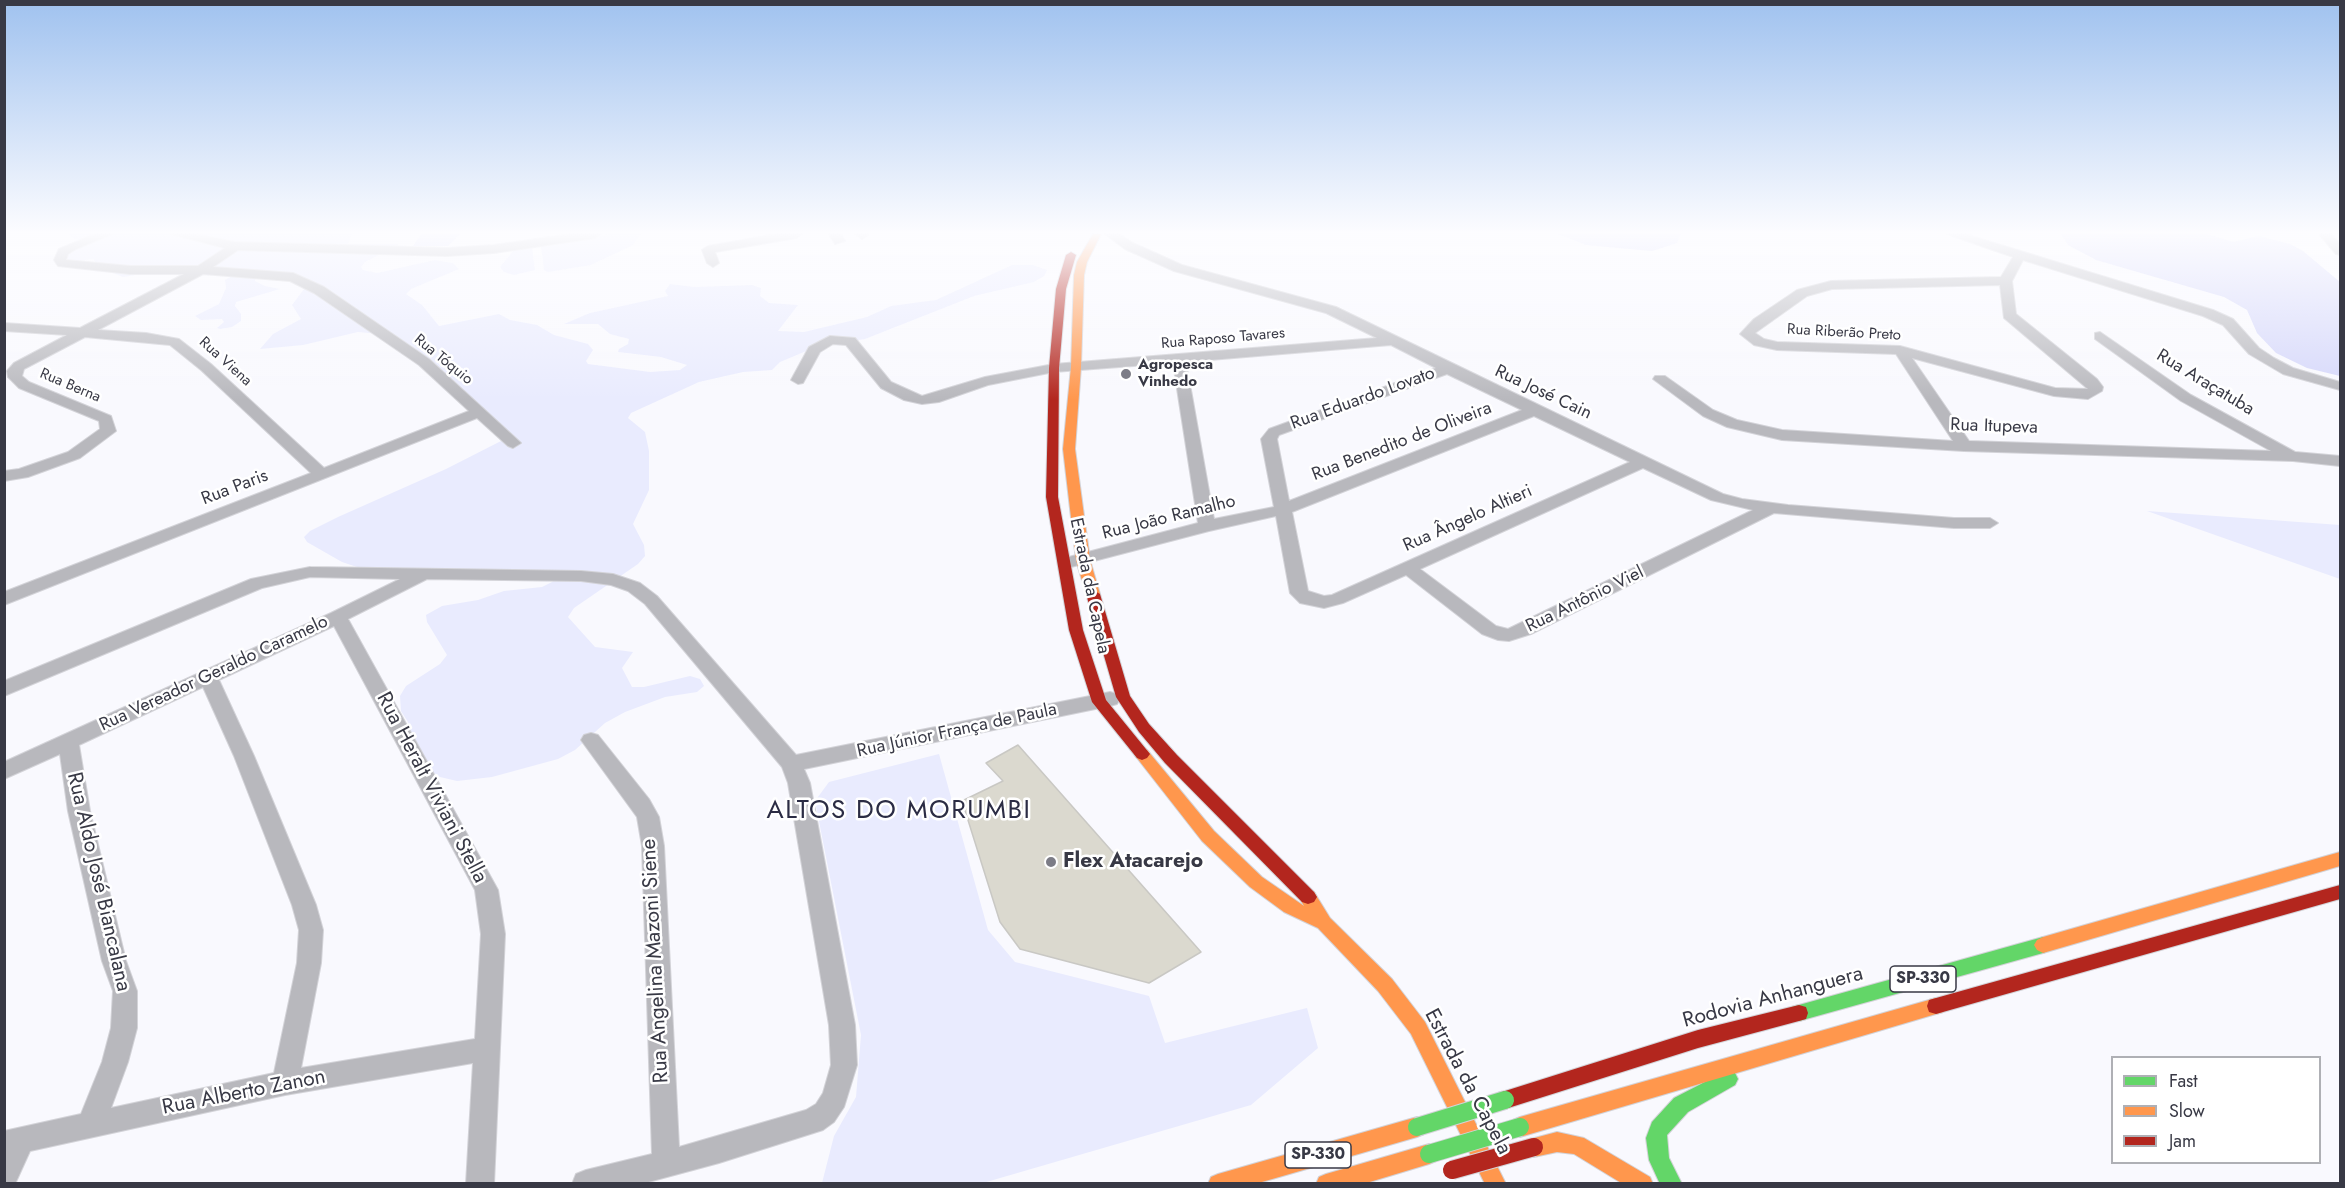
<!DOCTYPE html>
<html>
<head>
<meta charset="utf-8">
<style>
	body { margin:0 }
	#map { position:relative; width:2345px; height:1188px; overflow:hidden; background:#f9f9fe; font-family:Jost,sans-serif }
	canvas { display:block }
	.frame { position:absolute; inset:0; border:6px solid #383945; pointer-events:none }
	.legend { position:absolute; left:2111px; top:1056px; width:210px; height:108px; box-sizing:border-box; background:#fff; border:2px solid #afb0b5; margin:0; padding:8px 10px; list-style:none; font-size:18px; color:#383945 }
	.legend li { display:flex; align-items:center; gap:12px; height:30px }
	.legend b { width:30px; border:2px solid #afb0b5 }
</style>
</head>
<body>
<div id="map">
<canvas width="2345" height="1188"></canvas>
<div class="frame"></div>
<ul class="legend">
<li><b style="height:8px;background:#63d668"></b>Fast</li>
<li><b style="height:8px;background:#ff974d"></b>Slow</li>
<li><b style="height:8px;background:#b3261e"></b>Jam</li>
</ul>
</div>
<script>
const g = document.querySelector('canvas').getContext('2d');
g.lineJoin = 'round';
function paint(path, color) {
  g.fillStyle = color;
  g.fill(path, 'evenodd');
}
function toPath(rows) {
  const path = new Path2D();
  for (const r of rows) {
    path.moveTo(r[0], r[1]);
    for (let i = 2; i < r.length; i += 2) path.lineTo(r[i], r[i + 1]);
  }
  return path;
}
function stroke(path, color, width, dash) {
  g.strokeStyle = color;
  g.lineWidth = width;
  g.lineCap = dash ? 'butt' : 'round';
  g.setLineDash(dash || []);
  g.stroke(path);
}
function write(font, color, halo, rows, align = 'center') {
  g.font = font + ' Jost,sans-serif';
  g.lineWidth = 5;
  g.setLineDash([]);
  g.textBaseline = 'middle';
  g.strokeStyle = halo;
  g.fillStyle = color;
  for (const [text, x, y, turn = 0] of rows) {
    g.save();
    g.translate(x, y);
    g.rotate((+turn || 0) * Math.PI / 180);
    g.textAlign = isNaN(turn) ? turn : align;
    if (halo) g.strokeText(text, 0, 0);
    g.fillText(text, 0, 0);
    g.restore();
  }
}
paint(toPath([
	[68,234,352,234,348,244,396,244,399,245,365,262,361,267,363,270,377,273,435,260,453,263,459,269,411,289,406,294,422,305,439,326,499,314,510,320,537,325,554,335,588,344,593,350,586,361,588,364,650,372,680,370,687,365,661,357,618,352,619,349,628,344,629,339,610,334,598,324,564,324,590,313,668,296,665,291,670,284,694,287,752,285,761,288,760,296,769,303,798,305,778,331,804,332,867,317,891,306,936,300,1012,265,1033,265,1047,270,1044,276,1034,282,974,296,865,339,816,347,780,362,772,370,743,372,699,382,631,413,628,418,645,432,649,451,649,490,633,524,644,545,645,556,638,564,574,608,568,617,595,647,633,652,622,668,632,687,644,687,690,676,700,679,704,686,697,692,665,697,625,712,605,723,575,750,558,759,492,777,457,781,440,777,424,766,415,750,408,722,401,711,400,696,406,686,440,664,447,655,427,622,426,615,442,606,478,600,504,591,542,587,554,581,360,568,342,562,307,542,304,537,310,531,338,517,446,469,503,440,484,414,379,334,358,332,303,345,260,349,273,334,301,319,292,305,304,289,301,280,255,278,255,281,265,286,280,289,236,302,235,306,241,314,241,321,232,327,220,329,217,328,224,322,222,319,201,320,195,316,219,304,226,288,225,280,234,275,223,267,194,265,123,277,99,267,93,259,71,262,62,258,79,241],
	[610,234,641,234,633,245,591,265,548,272,544,270,541,246],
	[532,248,535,270,514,275,504,272,500,267,514,250],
	[2147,511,2340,525,2340,579],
	[939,754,988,930,1015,962,1149,996,1165,1043,1307,1008,1318,1048,1251,1105,983,1183,822,1183,834,1136,856,1097,861,1035,815,801,829,782]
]), '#e9ebfe');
paint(toPath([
	[421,234,460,234,448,246,413,246],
	[1558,234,1681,234,1677,243,1652,251,1586,245],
	[2061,234,2207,234,2234,242,2258,236,2290,244,2303,251,2340,282,2340,376,2307,368,2276,353,2257,333,2247,310,2224,297,2096,260,2068,245]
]), '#d5d7fa');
const building = toPath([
	[1018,745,1201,952,1149,983,1020,949,1000,922,962,801,1003,781,986,763,1018,745]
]);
paint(building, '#dbd9cf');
stroke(building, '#c9c8c4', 1.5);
const street = toPath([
	[95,234,112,234,76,249,68,254,66,260,130,266,198,266,225,248,171,234,194,234,235,242,447,248,494,245,571,234,601,234,595,238,494,253,447,256,238,250,213,267,293,273,324,287,429,359,521,443,513,448,508,446,477,418,4,605,4,592,311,473,201,370,170,345,85,337,24,369,22,376,29,382,111,416,116,431,80,458,28,477,4,481,4,471,19,469,68,452,100,429,99,421,19,388,8,377,7,371,14,363,67,335,4,331,4,323,80,328,184,274,130,274,58,266,54,260,59,249,95,234],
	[203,274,290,281,314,293,419,365,469,411,324,468,211,364,179,339,146,333,98,330,203,274],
	[776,234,802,234,796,238,715,252,719,263,713,267,707,263,702,250,708,246,776,234],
	[829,234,841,234,845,241,835,244,829,234],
	[855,234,867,234,868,235,862,239,855,234],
	[1105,234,1119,234,1133,243,1182,265,1336,307,1723,494,1742,499,1788,505,1954,518,1990,518,1998,523,1990,528,1954,528,1774,513,1531,634,1509,641,1498,640,1482,634,1406,575,1343,603,1324,608,1300,603,1290,593,1276,516,1209,531,1071,567,1065,566,1062,562,1065,558,1198,523,1173,363,1054,372,988,385,939,402,922,404,904,400,881,388,846,345,833,344,820,352,803,383,798,384,791,380,809,347,830,336,855,338,891,382,922,396,985,377,1054,364,1377,338,1326,313,1174,271,1125,249,1105,234],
	[1391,345,1436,368,1269,429,1261,439,1274,507,1214,519,1186,362,1391,345],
	[1447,374,1522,410,1289,501,1277,439,1279,435,1447,374],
	[1534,416,1630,462,1332,595,1324,596,1308,591,1292,512,1534,416],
	[1643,468,1711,500,1753,510,1508,629,1496,626,1420,569,1643,468],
	[1947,234,1965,234,2213,310,2233,319,2259,348,2274,358,2293,368,2340,382,2340,390,2283,374,2249,354,2223,325,2203,316,2023,260,2012,281,2016,314,2097,379,2103,387,2102,391,2088,399,2054,396,1912,358,1969,441,2271,451,2181,401,2095,339,2095,333,2100,332,2191,395,2295,452,2340,456,2340,466,2293,461,1964,451,1782,440,1727,427,1703,416,1653,379,1655,376,1665,376,1713,410,1737,420,1782,430,1953,441,1896,354,1777,350,1754,345,1740,334,1754,319,1797,290,1831,281,2001,277,2013,257,1947,234],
	[2000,285,2004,318,2088,389,2055,388,1900,346,1777,342,1764,339,1755,333,1807,296,1832,289,2000,285],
	[2319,234,2331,234,2340,244,2340,255,2336,254,2319,234],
	[310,567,581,571,613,574,640,583,657,596,796,755,1110,692,1117,694,1120,699,1117,704,1110,706,804,769,810,783,855,1025,857,1065,844,1107,834,1122,823,1130,719,1163,641,1184,572,1184,576,1174,586,1170,652,1154,642,846,637,817,581,740,584,735,591,733,598,735,649,799,659,817,664,846,679,1147,806,1110,816,1104,823,1093,831,1065,829,1025,788,783,782,767,645,604,628,591,611,585,581,581,427,579,348,619,498,890,505,934,494,1184,466,1184,473,1063,285,1095,30,1151,15,1184,4,1184,4,1131,81,1114,102,1062,111,1028,113,991,102,961,68,811,60,754,4,779,4,762,331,613,400,579,310,577,262,588,4,696,4,681,251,579,310,567],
	[334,626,475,890,481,934,475,1039,301,1068,321,963,323,930,316,905,254,756,219,680,334,626],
	[203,687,234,756,292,905,299,930,297,963,274,1073,111,1108,128,1062,137,1028,137,991,126,961,90,811,79,745,203,687]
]);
const fast = toPath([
	[2043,937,2049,940,2052,945,2049,950,2043,953,1799,1021,1792,1019,1790,1013,1792,1007,1799,1005,2043,937],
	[1728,1070,1735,1073,1738,1079,1735,1085,1688,1112,1667,1135,1669,1158,1682,1184,1660,1184,1649,1160,1646,1138,1652,1122,1674,1098,1728,1070]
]);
const slow = toPath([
	[1093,234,1101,234,1087,262,1084,275,1081,367,1075,449,1090,560,1100,594,1093,598,1086,594,1076,560,1063,449,1071,367,1074,275,1077,262,1093,234],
	[1142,748,1147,750,1214,831,1262,877,1304,906,1299,897,1302,892,1308,890,1314,892,1330,918,1392,979,1425,1022,1506,1184,1485,1184,1411,1034,1378,991,1318,928,1284,912,1250,887,1202,841,1137,758,1134,754,1137,750,1142,748],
	[2340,852,2340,866,2043,953,2037,950,2034,945,2037,940,2043,937,2340,852],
	[1936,998,1943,1000,1945,1006,1943,1012,1936,1014,1520,1137,1513,1134,1510,1127,1513,1120,1520,1117,1936,998],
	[1417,1117,1424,1120,1427,1127,1424,1134,1417,1137,1255,1184,1208,1184,1211,1177,1218,1174,1417,1117],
	[1557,1132,1584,1138,1650,1177,1653,1184,1623,1184,1574,1154,1557,1152,1534,1157,1527,1154,1524,1147,1527,1140,1557,1132],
	[1429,1144,1436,1147,1439,1154,1436,1161,1429,1164,1363,1184,1316,1184,1319,1177,1326,1174,1429,1144]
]);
const jam = toPath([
	[1071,252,1076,255,1066,289,1059,368,1058,497,1083,630,1106,700,1150,754,1147,758,1142,760,1137,758,1092,702,1069,630,1046,497,1049,368,1056,289,1066,255,1071,252],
	[1093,590,1100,594,1130,696,1149,724,1177,755,1314,892,1317,897,1314,902,1308,904,1302,902,1165,763,1139,732,1116,697,1086,594,1093,590],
	[2340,885,2340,899,1936,1014,1929,1012,1927,1006,1929,1000,1936,998,2340,885],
	[1799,1005,1806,1007,1808,1013,1806,1019,1799,1021,1698,1048,1505,1109,1498,1107,1495,1100,1498,1093,1505,1091,1698,1030,1799,1005]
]);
stroke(street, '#d3d3d8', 2);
stroke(fast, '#d3d3d8', 2);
stroke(slow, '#d3d3d8', 2);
stroke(jam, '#d3d3d8', 2);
paint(street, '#b8b8bd');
paint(fast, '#63d668');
paint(slow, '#ff974d');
paint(jam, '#b3261e');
const fastBridge = toPath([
	[1417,1127,1505,1100],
	[1429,1154,1520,1127]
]);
const jamBridge = toPath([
	[1452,1170,1534,1147]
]);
stroke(fastBridge, '#d3d3d8', 20, []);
stroke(jamBridge, '#d3d3d8', 20, []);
stroke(fastBridge, '#63d668', 18);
stroke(jamBridge, '#b3261e', 18);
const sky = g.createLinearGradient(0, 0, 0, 400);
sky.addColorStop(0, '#a0c2ef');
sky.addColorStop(0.58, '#fcfcff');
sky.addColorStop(1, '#fcfcff00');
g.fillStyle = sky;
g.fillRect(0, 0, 2345, 400);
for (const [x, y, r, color] of [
	[1126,374,6,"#7c7c86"],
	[1051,862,6,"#7c7c86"]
]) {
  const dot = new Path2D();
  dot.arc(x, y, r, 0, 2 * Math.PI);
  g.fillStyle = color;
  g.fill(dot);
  stroke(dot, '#fff', 2);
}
write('15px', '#383945', '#fff', [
	["Rua Riberão Preto",1844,333,3],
	["Rua Raposo Tavares",1223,339,-5],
	["Rua Tóquio",443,360,39],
	["Rua Viena",225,362,42],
	["Rua Berna",70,386,23]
]);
write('bold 15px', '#383945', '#fff', [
	["Agropesca",1138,365],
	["Vinhedo",1138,382]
], 'left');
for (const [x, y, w] of [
	[1923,979,66],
	[1318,1155,66]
]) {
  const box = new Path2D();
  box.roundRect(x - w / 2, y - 13, w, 26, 4.5);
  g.fillStyle = '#fff';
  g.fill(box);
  stroke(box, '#383945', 1.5);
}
write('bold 16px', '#383945', null, [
	["SP-330",1923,979],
	["SP-330",1318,1155]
]);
write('18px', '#383945', '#fff', [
	["Rua Araçatuba",2205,383,31],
	["Rua José Cain",1543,393,25],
	["Rua Eduardo Lovato",1363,399,-20],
	["Rua Itupeva",1994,427,2],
	["Rua Benedito de Oliveira",1402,442,-21],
	["Rua Paris",235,488,-21],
	["Rua João Ramalho",1169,518,-14],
	["Rua Ângelo Altieri",1468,519,-24],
	["Estrada da Capela",1089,586,78],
	["Rua Antônio Viel",1585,600,-26],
	["Rua Vereador Geraldo Caramelo",214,674,-25],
	["Rua Júnior França de Paula",957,731,-12]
]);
write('21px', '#383945', '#fff', [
	["Rua Heralt Viviani Stella",431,788,62],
	["Rua Aldo José Biancalana",98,882,77],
	["Rua Angelina Mazoni Siene",656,961,-93],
	["Rodovia Anhanguera",1773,998,-15],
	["Estrada da Capela",1467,1082,62],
	["Rua Alberto Zanon",244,1093,-11]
]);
write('bold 21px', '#383945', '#fff', [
	["Flex Atacarejo",1063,862]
], 'left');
g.letterSpacing = '1.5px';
write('26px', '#2b2c44', '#fff', [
	["ALTOS DO MORUMBI",899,812]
]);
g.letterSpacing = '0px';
</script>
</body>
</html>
